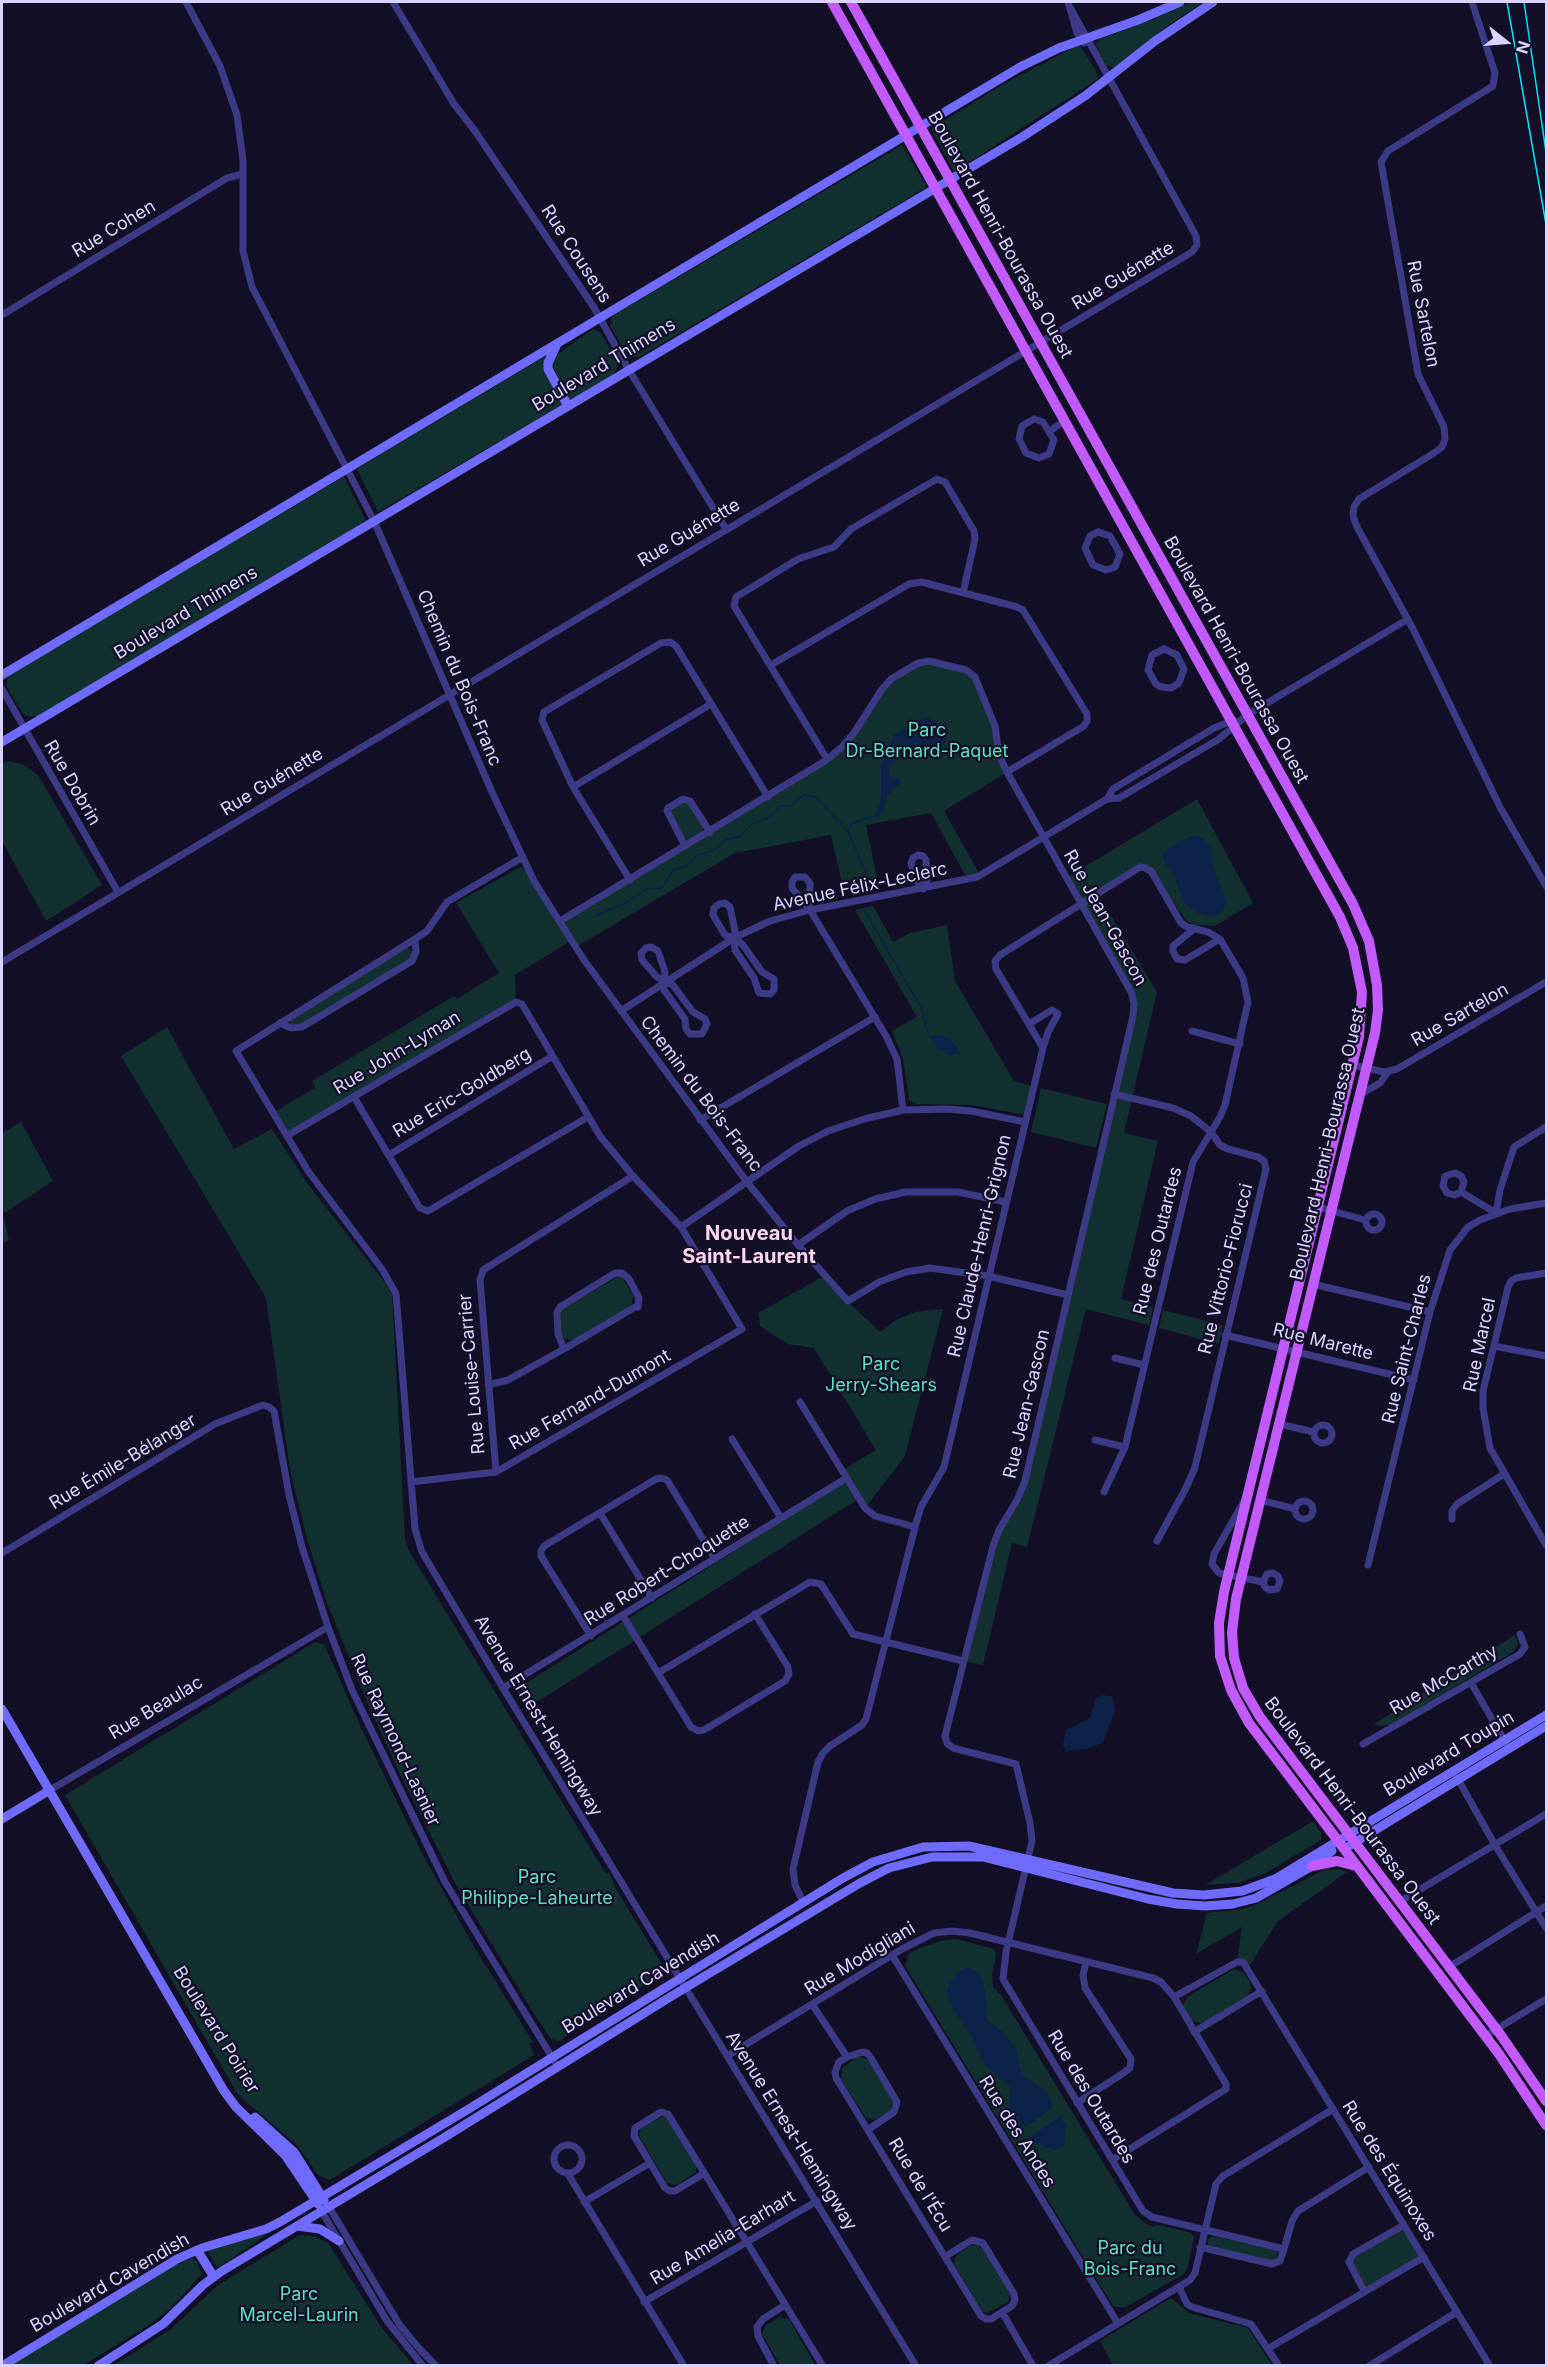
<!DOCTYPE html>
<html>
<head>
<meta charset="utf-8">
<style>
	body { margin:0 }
	#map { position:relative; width:1548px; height:2367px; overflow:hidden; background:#130f26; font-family:Inter,sans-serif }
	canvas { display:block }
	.frame { position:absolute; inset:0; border:3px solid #d9d4ff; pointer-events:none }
	.north { position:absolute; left:1476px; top:12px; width:60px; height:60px; -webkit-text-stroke:4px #130f26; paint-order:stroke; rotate:107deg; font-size:16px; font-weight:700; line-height:24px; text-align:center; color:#d9d4ff }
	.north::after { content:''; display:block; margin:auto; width:21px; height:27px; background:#d9d4ff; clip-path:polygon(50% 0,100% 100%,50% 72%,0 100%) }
</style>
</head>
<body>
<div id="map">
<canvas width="1548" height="2367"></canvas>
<div class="frame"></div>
<div class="north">N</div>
</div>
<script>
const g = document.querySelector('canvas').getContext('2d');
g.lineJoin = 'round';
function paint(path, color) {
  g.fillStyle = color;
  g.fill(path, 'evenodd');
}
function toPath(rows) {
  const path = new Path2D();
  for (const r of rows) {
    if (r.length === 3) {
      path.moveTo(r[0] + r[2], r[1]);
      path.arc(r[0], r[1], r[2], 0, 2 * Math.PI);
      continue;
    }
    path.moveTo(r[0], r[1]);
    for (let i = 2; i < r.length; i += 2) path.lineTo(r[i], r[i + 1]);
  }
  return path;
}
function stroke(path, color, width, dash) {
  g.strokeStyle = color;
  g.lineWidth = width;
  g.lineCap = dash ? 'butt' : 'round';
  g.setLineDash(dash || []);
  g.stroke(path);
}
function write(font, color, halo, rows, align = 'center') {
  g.font = font + ' Inter,sans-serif';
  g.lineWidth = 4.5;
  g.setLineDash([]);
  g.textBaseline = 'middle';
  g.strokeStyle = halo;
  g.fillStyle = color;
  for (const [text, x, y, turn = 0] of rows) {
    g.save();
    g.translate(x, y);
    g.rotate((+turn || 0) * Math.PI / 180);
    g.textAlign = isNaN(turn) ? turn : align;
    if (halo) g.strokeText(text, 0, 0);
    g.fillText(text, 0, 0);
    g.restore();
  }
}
paint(toPath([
	[1191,2,1203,2,1164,28,1114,67,1107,66,1097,48,1096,44,1100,39,1152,20],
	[1080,46,1097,72,1098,79,954,172,931,129,1003,84,1075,47],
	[902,145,927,187,639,357,631,357,627,355,610,326,611,319,614,315],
	[593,329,600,332,617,360,617,368,613,375,378,512,357,469,547,355,552,361,559,353],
	[344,477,365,519,362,523,38,716,30,717,23,714,7,687,7,680,12,673],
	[929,661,966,670,975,677,1007,772,944,811,980,875,968,880,931,813,866,825,879,887,844,892,831,835,735,853,576,947,560,921,842,747,891,679],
	[7,761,22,764,38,775,102,885,46,921,2,841,2,765],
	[1197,799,1253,903,1215,926,1194,925,1186,920,1151,872,1145,868,1098,894,1157,992,1124,1133,1158,1141,1121,1299,1153,1308,1149,1325,1086,1309,1027,1547,1012,1543,983,1665,963,1661,993,1546,1017,1500,1134,1003,1066,878],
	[682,802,687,802,703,826,702,832,688,840,683,839,669,814,671,809],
	[520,867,524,868,569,942,515,975,516,1002,288,1135,274,1112,315,1088,312,1081,454,996,457,999,499,973,456,903],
	[873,906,893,942,910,933,947,925,955,981,1014,1081,1032,1086,1025,1113,1020,1114,972,1105,916,1104,909,1100,903,1058,892,1031,917,1017,855,910],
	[405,948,409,948,413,952,410,960,301,1025,290,1025,291,1019],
	[167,1027,234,1149,272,1129,307,1183,386,1284,392,1295,405,1539,409,1551,606,1874,609,1872,615,1887,666,1971,559,2041,551,2039,534,2014,455,1883,401,1776,367,1702,327,1603,308,1542,290,1470,266,1298,121,1056],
	[1041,1088,1107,1104,1096,1148,1031,1132],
	[21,1122,53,1181,3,1214,9,1240,2,1244,2,1133],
	[619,1276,622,1277,633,1296,632,1303,628,1308,573,1340,565,1339,562,1336,560,1315,563,1309],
	[822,1277,880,1332,896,1320,915,1312,943,1309,905,1456,865,1508,841,1471,876,1450,814,1348,788,1344,760,1326,758,1313],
	[1163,1310,1223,1325,1219,1344,1159,1328],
	[842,1483,847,1485,857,1500,526,1709,516,1691,520,1687],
	[1515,1635,1518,1644,1513,1652,1390,1725,1379,1726,1374,1724],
	[315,1642,324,1644,364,1734,422,1853,473,1945,533,2042,529,2043,534,2055,330,2180,318,2175,297,2145,238,2095,65,1795],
	[1313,1821,1321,1833,1321,1840,1264,1874,1237,1883,1205,1885],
	[1339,1869,1347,1872,1278,1921,1250,1965,1237,1960,1242,1927,1196,1954,1207,1913,1237,1910,1253,1906,1324,1870],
	[956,1939,994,1949,996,1954,992,1974,993,1987,1001,1995,1135,2215,1148,2225,1156,2227,1154,2224,1189,2232,1194,2236,1188,2267,1184,2274,1124,2308,1113,2306,905,1966,908,1954,915,1950,940,1941],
	[1234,1969,1243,1972,1250,1982,1251,1989,1248,1995,1207,2021,1201,2023,1192,2021,1183,2006,1187,1997],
	[858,2056,869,2060,893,2102,890,2111,874,2120,866,2118,841,2079,842,2068],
	[663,2116,668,2118,697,2164,696,2172,677,2185,667,2183,639,2136,641,2128],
	[1404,2225,1424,2257,1364,2291,1349,2262,1353,2254],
	[269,2233,219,2267,216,2266,208,2251],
	[300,2235,315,2236,328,2243,382,2328,413,2365,114,2365,171,2329,218,2285],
	[1212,2236,1275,2250,1277,2251,1277,2259,1272,2261,1208,2247,1207,2240],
	[977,2245,983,2250,1010,2294,1008,2302,988,2313,983,2312,954,2264,956,2255,971,2246],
	[190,2259,196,2260,202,2274,169,2310,149,2325,84,2365,9,2366,171,2267],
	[1169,2299,1173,2299,1189,2313,1248,2328,1272,2365,1113,2365,1100,2341],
	[780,2317,789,2319,815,2365,780,2365,762,2334,766,2325]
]), '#12302f');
paint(toPath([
	[926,717,934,720,941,726,946,742,942,746,941,752,936,755,906,752,889,767,889,774,891,777,898,777,901,782,888,795,884,809,878,819,875,816,881,799,881,764,889,751,893,736,917,720],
	[1197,835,1204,839,1210,847,1215,872,1226,901,1224,910,1218,915,1211,916,1196,912,1183,902,1175,877,1165,863,1163,855,1166,850,1190,836],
	[937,1035,947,1037,954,1043,960,1054,949,1055,938,1049,931,1038,932,1036],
	[1103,1695,1111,1696,1113,1698,1115,1711,1103,1742,1091,1748,1066,1751,1063,1745,1066,1730,1090,1718,1096,1698],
	[968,1967,976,1971,981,1976,985,1990,987,2020,1003,2032,1016,2048,1022,2075,1047,2092,1051,2101,1052,2109,1025,2127,1022,2126,1009,2104,1010,2087,984,2064,972,2037,957,2016,948,1997,948,1988,955,1975,962,1969],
	[1062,2115,1062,2121,1066,2123,1064,2147,1054,2150,1036,2143,1029,2138]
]), '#0c2248');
stroke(toPath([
	[860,889,866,873,848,831,850,824,875,816],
	[864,910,922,1009,926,1026,931,1038],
	[595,916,626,903,646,889,662,888,673,870,686,867,698,855,713,851,727,839,739,837,752,824,770,817,780,806,791,806,803,795,816,797,848,831]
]), '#0c2248', 1.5);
stroke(toPath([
	[186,2,220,66,237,115,243,160,243,251,252,287,374,521,492,792,534,881,584,960,747,1182,798,1245,848,1301,879,1282,906,1272,930,1268,988,1276,1068,1295],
	[393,2,454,104,475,131,593,306,629,370,726,529],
	[1068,2,1077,33,1084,43],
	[1472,2,1495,73,1493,86,1388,151,1381,162,1418,374,1444,427,1445,439,1442,447,1434,453,1359,499,1354,507,1353,516,1357,527,1413,629,1501,809,1546,886],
	[2,315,227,178,243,174],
	[1034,419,1043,422,1054,440,1049,454,1039,458,1026,453,1019,439,1022,426,1034,419],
	[1050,431,1064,421],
	[1098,532,1110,536,1120,554,1115,567,1106,570,1093,565,1085,548,1090,536,1098,532],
	[1164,649,1177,655,1184,669,1179,683,1171,688,1161,687,1156,684,1148,670,1152,655,1164,649],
	[771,665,909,584,922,582,1017,607,1023,610,1087,714,1087,721,1084,726,1007,772],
	[2,689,118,892],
	[827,759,734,606,736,597,798,559,834,547,851,529,937,479,945,482,974,531,975,539,963,593],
	[573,787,711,704],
	[1107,799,1113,789,1214,728,1234,720],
	[685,846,667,811,668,808,683,799,690,801,710,832],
	[918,855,923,856,926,860,927,880,923,889,916,880,911,863,913,858,918,855],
	[523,857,447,902,427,931,415,939,236,1051,308,1171,382,1269,396,1294,415,1529,422,1552,503,1688,916,2366],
	[630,880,573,787,542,720,544,712,661,643,670,642,676,646,768,797],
	[810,910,810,883,805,877,795,877,792,882,792,888,810,910,886,1036,897,1059,903,1110],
	[560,921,825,761,842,747,854,733,882,689,891,679,918,663,929,661,966,670,975,677,995,726,999,755,1007,772,1131,992,1134,1003,1133,1016,1025,1481,1017,1500,999,1530,993,1546,945,1736,947,1743,953,1748,1016,1764,1030,1823,1032,1841,1006,1952,1003,1979,1143,2211,1152,2217,1284,2249,1280,2261,1272,2264,1200,2247],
	[1194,929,1173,946,1173,951,1177,959,1185,960,1220,939],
	[734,938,735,950,754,978,759,993,770,994,774,990,774,979,762,972,743,945,734,938,725,935,713,915,714,908,719,904,725,903,730,907,735,931,734,938],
	[2,962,1192,252,1197,245,1196,236,1071,9],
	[664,981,664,990,685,1019,686,1029,690,1034,702,1034,707,1024,705,1019,693,1012,673,985,664,981,657,977,642,960,641,953,646,948,651,947,658,951,665,972,664,981],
	[621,1011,734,938,770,921,810,910,977,877,1107,799,1119,798,1219,739,1247,715,1408,619],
	[280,1023,291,1028,302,1027,412,961,416,952,415,939],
	[1029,1024,1052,1010,1058,1014,1048,1032,1043,1048],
	[1192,1031,1240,1044],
	[1353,1065,1384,1072,1397,1069,1546,982],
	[1114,1094,1173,1108,1191,1116,1211,1132,1220,1145,1228,1149,1258,1157,1264,1161,1266,1169,1195,1467,1186,1488,1157,1541],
	[1361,1094,1380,1083,1388,1072],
	[354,1097,420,1208,428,1211,588,1117],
	[700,1120,875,1017],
	[288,1135,516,1002,522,1004,600,1136,633,1176,681,1227,742,1329,496,1472,411,1482],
	[389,1155,551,1057],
	[1461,1192,1464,1182,1461,1176,1455,1173,1445,1176,1443,1186,1447,1193,1454,1195,1461,1192,1496,1213,1500,1190,1514,1147,1546,1127],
	[1318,1207,1365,1220],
	[1374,1222,8],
	[681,1227,799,1146,828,1131,864,1119,903,1110,947,1109,971,1111,1025,1122],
	[798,1245,847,1211,875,1199,906,1192,958,1192,1006,1202],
	[1546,1273,1516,1278,1511,1281,1508,1287,1483,1391,1483,1408,1490,1448,1546,1545],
	[1313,1284,1430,1312],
	[1225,1335,1414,1380],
	[1494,1346,1546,1356],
	[1115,1358,1144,1365],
	[488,1385,508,1380,564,1349,637,1306,638,1307,639,1298,629,1279,622,1273,615,1273,560,1307,557,1313,558,1334,564,1349],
	[800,1402,865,1508,875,1516,915,1527],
	[1279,1424,1314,1432],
	[1323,1434,9],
	[732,1439,781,1518],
	[1095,1440,1125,1447],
	[496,1472,480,1280,483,1270,633,1176],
	[1260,1500,1295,1509],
	[1304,1510,9],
	[1243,1503,1214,1554,1212,1564,1219,1573,1263,1582,1265,1587,1269,1590,1277,1589,1280,1581,1278,1576,1273,1573,1267,1574,1263,1582],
	[600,1513,652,1598],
	[1452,1519,1452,1511,1457,1504,1504,1474],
	[2,1553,215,1424,263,1405,269,1407,274,1411,289,1495,302,1547,328,1627,352,1690,445,1882,558,2067],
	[1368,1565,1430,1312,1450,1250,1468,1227,1480,1220,1510,1209,1546,1203],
	[623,1616,691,1727,698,1731,704,1730,785,1681,789,1674,788,1667,755,1614],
	[591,1636,541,1556,541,1551,544,1546,656,1479,661,1478,667,1480,715,1559],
	[658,1673,810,1582,821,1584,853,1634,963,1661],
	[1471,1683,1506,1743],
	[503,1688,845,1479],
	[1363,1744,1520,1654,1525,1647,1520,1634],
	[1456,1776,1495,1845,1546,1928],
	[50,1790,328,1627],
	[803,1902,795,1885,793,1869,818,1762,823,1753,830,1746,862,1725,866,1719,915,1527,921,1507,944,1467,1043,1048,996,969,995,961,1000,955,1140,867,1145,868,1151,871,1181,923,1187,927,1208,932,1220,939,1243,978,1248,1002,1225,1105,1220,1117,1193,1162,1125,1447,1104,1492],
	[1399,1902,1546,1814],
	[892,1955,1117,2322],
	[1449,1967,1546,1906],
	[1174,1997,1237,1962,1243,1962,1490,2366],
	[812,2004,847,2057],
	[1194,2032,1262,1991],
	[1485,2036,1546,1999],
	[727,2056,902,1949,934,1933,952,1931,970,1933,1153,1978,1161,1982,1174,1997,1226,2084,1226,2089,1112,2160],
	[1077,2103,1122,2074,1130,2068,1131,2059,1085,1988,1083,1975,1086,1962],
	[869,2129,894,2112,897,2102,871,2058,867,2053,862,2052,847,2057,839,2062,835,2072,836,2078,981,2316,986,2319,991,2319,1012,2306,1015,2300,1014,2294,983,2243,972,2240,946,2256],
	[568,2159,14],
	[568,2174,684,2366],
	[703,2174,675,2191,670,2191,665,2188,634,2136,635,2128,661,2112,668,2114,823,2366],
	[584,2202,650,2163],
	[329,2207,399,2324,417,2346,436,2366],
	[322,2212,387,2321,423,2366],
	[1284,2249,1292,2221,1298,2211,1369,2167],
	[1179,2287,1187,2304,1192,2307,1251,2324,1279,2366],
	[1364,2291,1349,2262,1353,2254,1404,2225],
	[644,2302,817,2201],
	[1002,2312,1033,2366],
	[1269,2348,1424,2257],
	[774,2366,758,2336,757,2327,763,2319,785,2305],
	[1048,2366,1190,2280,1195,2273,1216,2184,1223,2176,1333,2109],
	[1369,2366,1457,2312]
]), '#3d3a85', 7);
stroke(toPath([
	[557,344,548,363,548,369,568,406],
	[2,675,1020,67,1059,48,1138,20,1180,2],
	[2,742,1022,137,1085,96,1155,41,1213,2],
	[2,1709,224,2091,236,2107,285,2155,318,2204],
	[2,1819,50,1790],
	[1344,1849,1546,1726],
	[255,2117,294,2152,324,2200],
	[297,2226,320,2229,339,2241],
	[197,2250,214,2277],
	[2,2366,177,2259,202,2248,266,2229,280,2222,467,2110,843,1878,873,1862,923,1847,969,1846,1173,1893,1204,1895,1242,1891,1275,1879,1546,1715],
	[98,2366,163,2324,203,2285,222,2271,445,2137,675,1994,860,1883,889,1868,932,1857,983,1857,1148,1899,1177,1904,1205,1906,1233,1904,1256,1898,1312,1866,1332,1851]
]), '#6f6bff', 9);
stroke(toPath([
	[832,2,1340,917,1353,948,1362,992,1359,1037,1224,1592,1219,1623,1220,1656,1231,1690,1249,1723,1499,2054,1546,2125],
	[851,2,1353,904,1369,941,1377,985,1378,1010,1375,1033,1236,1599,1232,1632,1234,1658,1243,1688,1260,1717,1500,2034,1546,2101],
	[1312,1866,1337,1861,1356,1866]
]), '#c25bff', 10);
stroke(toPath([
	[1507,2,1546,224],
	[1524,2,1546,152]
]), '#00e5ff', 1.5);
write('18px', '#d9d4ff', '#130f26', [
	["Rue Cohen",114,229,-31],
	["Boulevard Henri-Bourassa Ouest",1000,235,61],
	["Rue Cousens",576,254,57],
	["Rue Guénette",1123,276,-31],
	["Rue Sartelon",1423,314,79],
	["Boulevard Thimens",604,365,-31],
	["Rue Guénette",689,533,-31],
	["Boulevard Thimens",186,613,-31],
	["Boulevard Henri-Bourassa Ouest",1236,660,61],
	["Chemin du Bois-Franc",459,678,67],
	["Rue Guénette",272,782,-31],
	["Rue Dobrin",72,783,60],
	["Avenue Félix-Leclerc",860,887,-12],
	["Rue Jean-Gascon",1105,918,61],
	["Rue Sartelon",1460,1015,-30],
	["Rue John-Lyman",397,1053,-31],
	["Rue Eric-Goldberg",462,1093,-31],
	["Chemin du Bois-Franc",701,1094,53],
	["Boulevard Henri-Bourassa Ouest",1328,1144,-77],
	["Rue des Outardes",1158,1241,-76],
	["Rue Claude-Henri-Grignon",980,1246,-77],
	["Rue Vittorio-Fiorucci",1226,1269,-76],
	["Rue Marette",1323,1342,14],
	["Rue Marcel",1480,1345,-78],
	["Rue Saint-Charles",1407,1349,-76],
	["Rue Louise-Carrier",472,1374,-95],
	["Rue Fernand-Dumont",590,1400,-30],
	["Rue Jean-Gascon",1027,1404,-77],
	["Rue Émile-Bélanger",123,1462,-31],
	["Rue Robert-Choquette",667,1571,-32],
	["Rue McCarthy",1444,1680,-30],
	["Rue Beaulac",156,1708,-31],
	["Avenue Ernest-Hemingway",538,1716,59],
	["Rue Raymond-Lasnier",395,1740,65],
	["Boulevard Toupin",1449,1754,-31],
	["Boulevard Henri-Bourassa Ouest",1352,1811,53],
	["Rue Modigliani",860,1959,-31],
	["Boulevard Cavendish",641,1983,-31],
	["Boulevard Poirier",216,2030,58],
	["Rue des Outardes",1091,2097,59],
	["Avenue Ernest-Hemingway",791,2131,58],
	["Rue des Andes",1017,2132,58],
	["Rue des Équinoxes",1389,2171,58],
	["Rue de l'Écu",920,2185,59],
	["Rue Amelia-Earhart",723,2238,-31],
	["Boulevard Cavendish",110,2283,-30]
]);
write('18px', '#5fe0c0', '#130f26', [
	["Parc",927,731],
	["Dr-Bernard-Paquet",927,752],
	["Parc",881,1365],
	["Jerry-Shears",881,1386],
	["Parc",537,1878],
	["Philippe-Laheurte",537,1899],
	["Parc du",1130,2249],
	["Bois-Franc",1130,2270],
	["Parc",299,2295],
	["Marcel-Laurin",299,2316]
]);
write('bold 20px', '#ffd6f0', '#130f26', [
	["Nouveau",749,1234],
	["Saint-Laurent",749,1257]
]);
</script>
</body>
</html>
